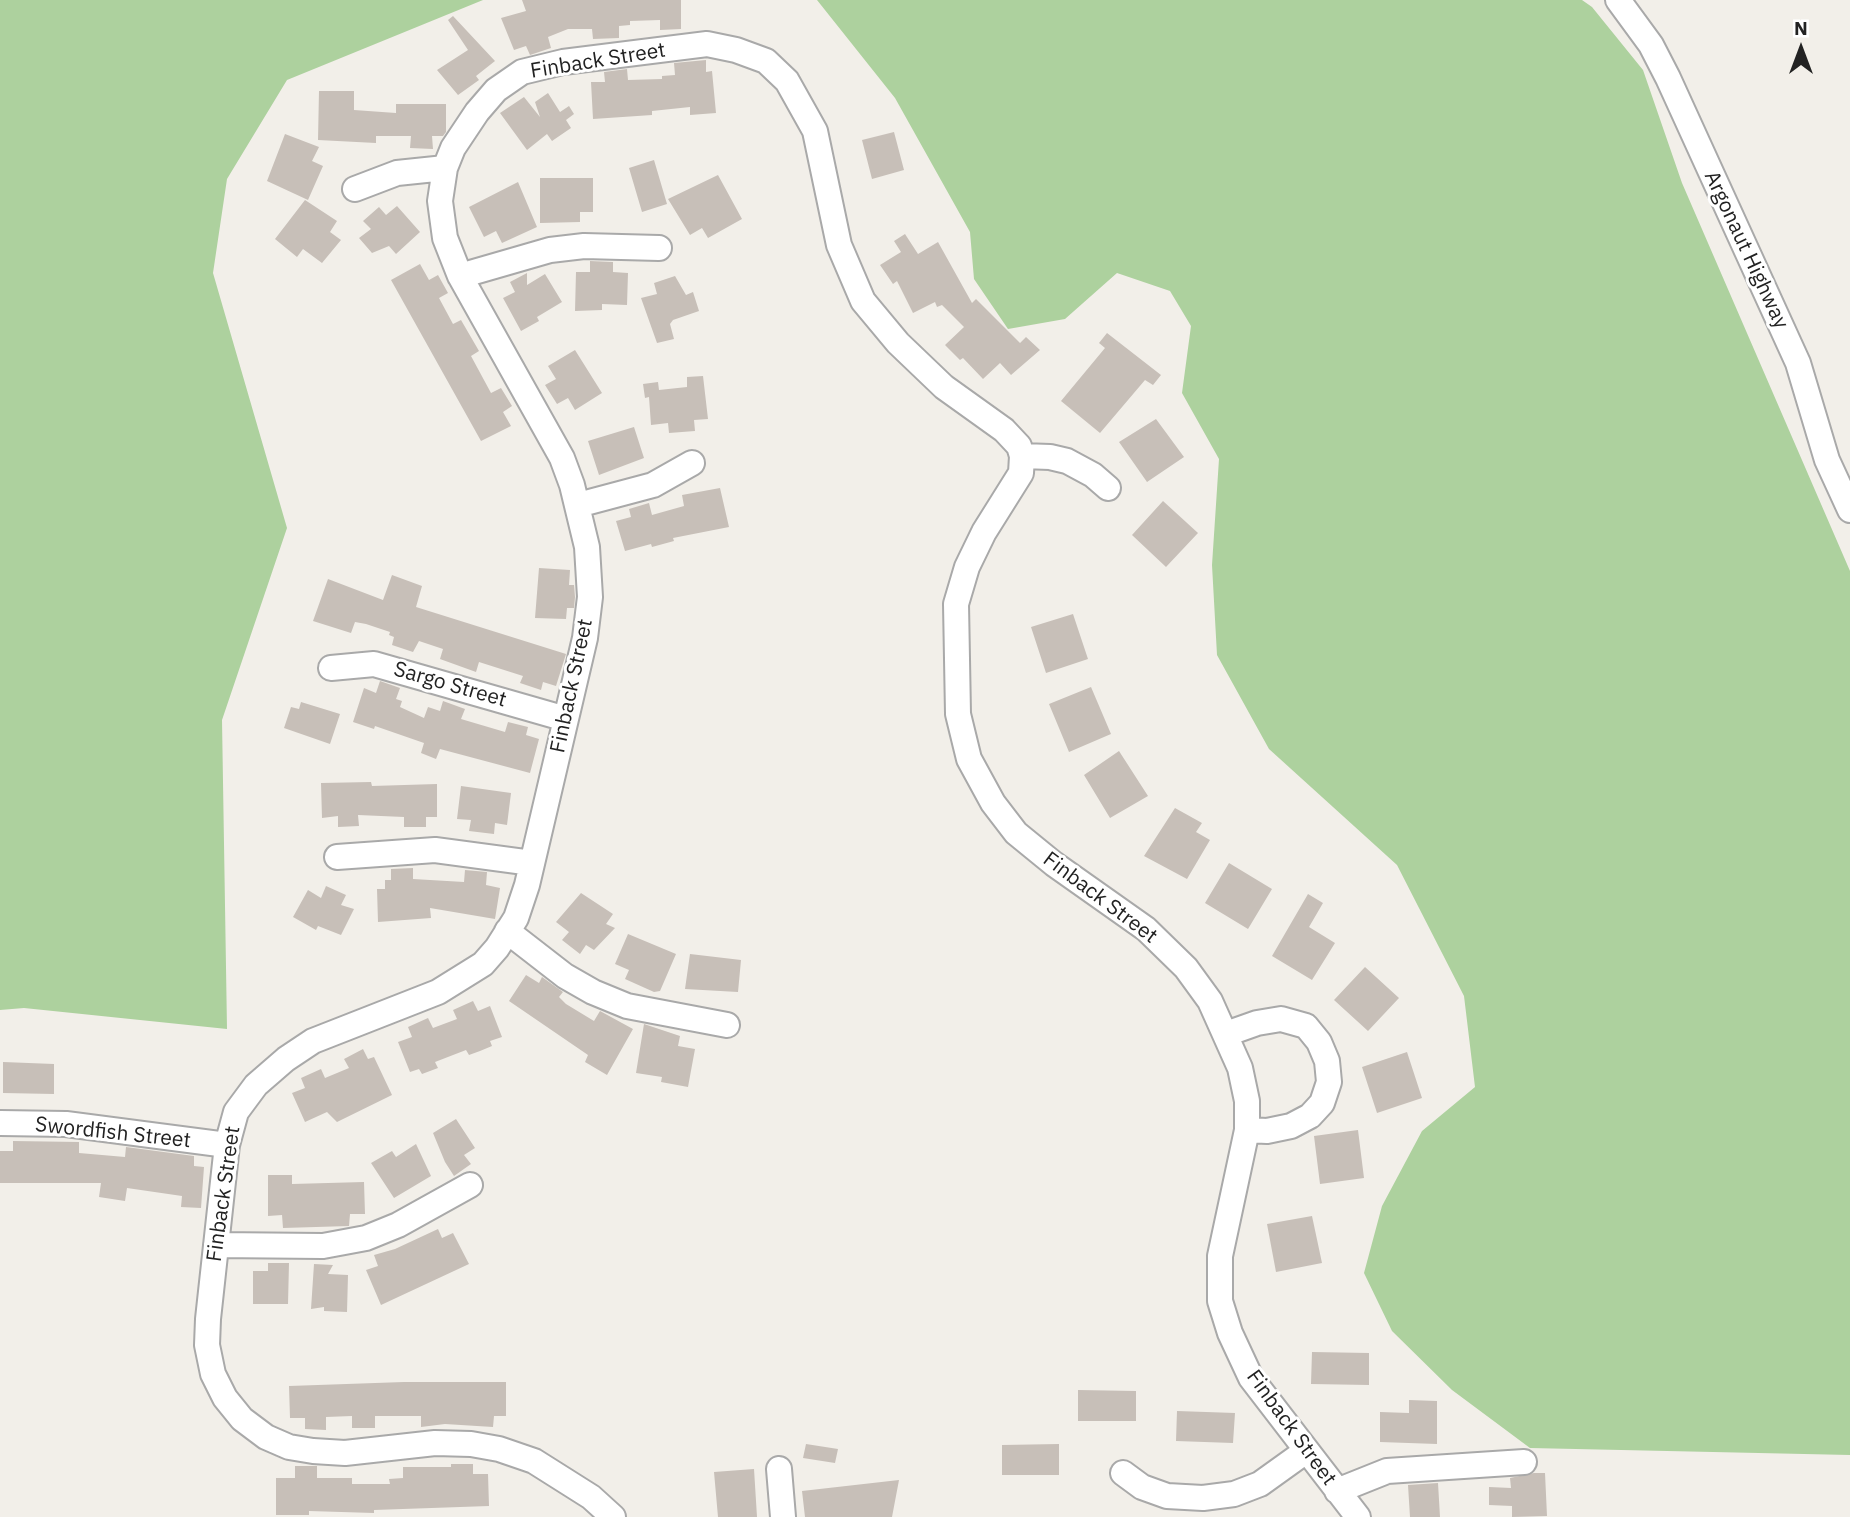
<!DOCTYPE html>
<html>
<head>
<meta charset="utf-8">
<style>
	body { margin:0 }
	#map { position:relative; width:1850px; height:1517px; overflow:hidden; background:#f2efe9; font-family:"IBM Plex Sans",sans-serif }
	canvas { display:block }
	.north { position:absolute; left:1766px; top:14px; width:70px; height:70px; -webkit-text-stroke:5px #fff; paint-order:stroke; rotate:0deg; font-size:19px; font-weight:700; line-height:28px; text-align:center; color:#222 }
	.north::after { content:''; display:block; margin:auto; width:24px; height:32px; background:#222; clip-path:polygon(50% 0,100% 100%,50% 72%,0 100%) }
</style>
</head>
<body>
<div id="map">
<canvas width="1850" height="1517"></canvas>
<div class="north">N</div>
</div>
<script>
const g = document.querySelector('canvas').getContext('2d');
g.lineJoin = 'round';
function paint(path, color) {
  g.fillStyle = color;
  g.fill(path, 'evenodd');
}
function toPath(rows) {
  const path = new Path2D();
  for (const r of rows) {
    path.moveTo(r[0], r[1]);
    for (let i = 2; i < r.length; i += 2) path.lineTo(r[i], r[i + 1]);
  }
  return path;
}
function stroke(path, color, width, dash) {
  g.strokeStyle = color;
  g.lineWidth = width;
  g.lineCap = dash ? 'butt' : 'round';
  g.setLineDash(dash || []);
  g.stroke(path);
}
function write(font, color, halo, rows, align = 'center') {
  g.font = font + ' "IBM Plex Sans",sans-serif';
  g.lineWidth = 6;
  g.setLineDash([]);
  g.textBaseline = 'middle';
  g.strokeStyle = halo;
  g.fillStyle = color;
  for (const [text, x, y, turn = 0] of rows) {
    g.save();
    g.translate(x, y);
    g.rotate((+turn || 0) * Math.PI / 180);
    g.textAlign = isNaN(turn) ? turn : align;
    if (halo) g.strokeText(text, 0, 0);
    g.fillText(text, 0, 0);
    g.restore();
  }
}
paint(toPath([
	[0,0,483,0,287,80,227,179,213,273,287,528,222,720,227,1029,24,1008,0,1010],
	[817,0,1582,0,1592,7,1643,70,1682,183,1850,571,1850,1455,1530,1448,1452,1390,1392,1331,1364,1273,1382,1206,1422,1131,1475,1087,1464,996,1397,865,1269,749,1217,655,1212,565,1219,459,1182,393,1191,326,1170,291,1117,273,1065,319,1008,329,974,279,970,232,895,98]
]), '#add19e');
paint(toPath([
	[522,0,681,0,681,29,660,30,660,20,630,21,630,25,619,26,619,38,593,39,592,29,568,29,548,37,551,48,530,55,526,46,514,50,501,18,526,11],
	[453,16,495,61,476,76,479,80,458,95,437,70,468,50,448,20],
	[706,60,706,72,712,71,716,113,690,115,690,107,652,111,652,115,593,119,591,82,605,82,604,72,627,69,628,80,662,79,662,76,675,75,674,63],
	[319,91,354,91,354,110,396,113,396,104,446,104,446,132,443,136,432,136,433,149,410,148,411,136,376,136,376,143,318,140],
	[548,93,560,112,569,106,574,114,566,120,571,128,552,141,547,134,527,150,500,113,524,97,540,117,535,102],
	[894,132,904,170,872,179,862,140],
	[285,134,319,147,312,161,323,166,308,200,267,181],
	[654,160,667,204,642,212,629,168],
	[718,175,742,219,708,238,702,228,690,235,668,199],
	[540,178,593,178,593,212,580,212,580,222,540,223],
	[518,182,537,227,502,243,496,231,484,237,469,207],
	[305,200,337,221,330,232,341,240,322,263,303,249,297,257,275,239],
	[397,206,420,232,396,254,389,246,372,253,359,238,371,229,363,221,379,207,386,215],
	[905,234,918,254,938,242,972,303,976,299,1020,343,1026,337,1040,350,1011,375,1000,363,983,379,963,358,960,360,945,345,964,327,942,305,937,307,935,302,913,313,897,281,893,284,880,265,901,252,894,241],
	[590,261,613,262,613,272,628,273,627,305,602,304,602,310,575,311,576,272,590,272],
	[420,264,429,280,438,275,448,293,439,298,453,324,461,320,479,351,471,356,491,393,501,388,512,406,503,412,511,426,481,441,391,280],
	[527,273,527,285,545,274,562,302,537,317,539,321,521,331,503,298,515,292,510,282],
	[675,276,686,295,693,292,699,311,673,320,670,324,674,339,657,343,641,298,657,294,654,283],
	[1107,333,1161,375,1153,385,1145,380,1100,433,1061,401,1105,348,1099,343],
	[575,350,602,393,575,410,568,398,557,404,545,385,556,379,548,366],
	[703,376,708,419,694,420,695,431,669,433,668,423,651,425,649,397,645,398,643,384,658,382,659,390,687,387,687,377],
	[1156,419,1184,457,1147,482,1119,442],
	[634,427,644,458,599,475,588,441],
	[720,488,729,527,673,538,674,541,652,547,651,544,625,551,616,521,631,517,629,509,649,503,652,515,684,506,682,495],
	[1163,501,1198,533,1166,567,1132,535],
	[539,568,570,570,569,585,574,585,575,597,574,608,567,608,566,619,535,618],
	[392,575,422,586,416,607,566,654,556,686,543,682,541,690,520,683,523,676,479,662,476,672,440,659,443,649,419,641,413,652,392,645,394,637,389,635,390,632,366,624,355,622,351,633,313,621,328,579,383,600],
	[1073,614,1088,659,1046,673,1031,627],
	[380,681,400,688,396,699,402,701,400,707,424,718,428,707,440,711,443,701,465,709,461,719,505,732,508,722,528,727,526,735,539,739,530,773,440,749,436,759,421,753,424,743,375,726,374,729,353,722,364,688,376,693],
	[1091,687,1111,734,1069,752,1049,704],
	[301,702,340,714,330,744,284,728,291,707,299,709],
	[1119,751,1148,796,1110,818,1084,775],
	[371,782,372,786,437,784,437,817,426,817,426,827,404,827,404,817,358,815,359,826,338,827,338,816,322,818,321,783],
	[461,786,511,793,507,825,495,823,494,834,469,831,471,820,457,819],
	[1175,808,1202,823,1196,832,1210,840,1187,879,1144,856],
	[1229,863,1272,889,1248,929,1205,903],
	[413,868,413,879,464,882,465,870,487,872,486,885,500,888,495,919,430,908,431,918,378,922,377,889,385,889,385,880,391,880,391,869],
	[326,886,346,895,341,905,354,909,341,935,318,926,316,930,293,917,308,890,321,898],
	[581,893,613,914,606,924,615,928,594,950,586,945,580,954,562,940,569,932,556,922],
	[1308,894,1323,903,1309,927,1335,943,1312,980,1272,956],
	[628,934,676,954,660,991,654,992,625,979,629,970,615,964],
	[690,954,741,960,738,992,685,989],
	[1365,967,1399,998,1368,1031,1334,1000],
	[526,975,539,983,542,977,563,992,559,997,566,1004,594,1021,600,1011,633,1029,607,1075,585,1062,588,1055,509,1001],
	[473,1001,478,1011,490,1006,502,1037,490,1041,492,1046,480,1051,469,1055,466,1050,435,1062,438,1068,422,1074,419,1069,410,1072,398,1042,412,1037,408,1027,428,1018,433,1028,457,1019,453,1010],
	[644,1024,680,1036,678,1046,695,1049,688,1087,661,1082,662,1077,636,1073],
	[363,1049,368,1059,374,1057,392,1095,337,1122,327,1112,305,1122,292,1093,305,1088,301,1078,321,1069,325,1078,349,1068,344,1059],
	[1407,1052,1422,1098,1377,1113,1362,1067],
	[3,1062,54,1064,54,1094,3,1093],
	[456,1119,475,1148,464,1155,471,1164,454,1176,445,1162,433,1133],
	[1358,1130,1364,1178,1320,1184,1314,1136],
	[13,1141,79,1142,79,1153,125,1157,126,1147,194,1156,194,1166,204,1167,201,1208,181,1207,182,1196,127,1188,125,1201,99,1197,101,1183,0,1183,0,1151,13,1151],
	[416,1144,431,1176,394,1198,371,1163,392,1151,396,1157],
	[268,1175,292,1175,292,1184,364,1182,365,1214,350,1214,349,1226,283,1228,282,1215,268,1216],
	[1312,1216,1322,1263,1276,1272,1267,1224],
	[438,1229,442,1238,453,1233,469,1264,381,1305,366,1270,378,1266,374,1255,395,1249],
	[268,1263,289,1263,288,1304,253,1304,253,1271,268,1271],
	[314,1264,333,1265,328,1274,348,1275,347,1312,324,1311,324,1307,311,1309],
	[1312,1352,1369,1353,1369,1385,1311,1384],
	[404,1382,506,1382,506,1416,494,1416,493,1427,445,1424,421,1427,421,1416,375,1416,375,1428,352,1428,352,1416,326,1417,326,1430,305,1429,305,1418,290,1418,289,1386],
	[1078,1390,1136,1391,1136,1421,1078,1421],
	[1409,1400,1437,1401,1437,1444,1380,1442,1380,1412,1409,1413],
	[1177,1411,1235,1413,1233,1443,1176,1441],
	[806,1444,838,1449,835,1463,803,1458],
	[1059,1444,1059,1475,1002,1475,1002,1445],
	[451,1464,473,1464,473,1474,488,1474,489,1506,374,1510,374,1513,309,1511,309,1515,276,1515,276,1478,295,1478,295,1466,317,1466,317,1478,352,1478,352,1484,390,1484,389,1479,403,1478,403,1467,451,1467],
	[754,1469,757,1517,718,1517,714,1472],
	[1534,1473,1545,1473,1547,1516,1512,1517,1512,1506,1489,1505,1489,1487,1511,1488,1510,1478],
	[899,1480,892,1517,805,1517,802,1491],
	[1438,1483,1440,1517,1410,1517,1408,1485]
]), '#c7bfb8');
const minor = toPath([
	[1618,0,1651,45,1668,78,1798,363,1827,460,1850,510],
	[355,189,397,173,445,168],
	[460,276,550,250,584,246,659,248],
	[1022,456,1050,457,1067,461,1093,475,1108,488],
	[578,505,653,485,692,463],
	[331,668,374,664,566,719],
	[337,857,435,850,532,863],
	[507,931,565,976,593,992,627,1006,727,1025],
	[1226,1034,1257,1023,1281,1019,1306,1026,1319,1042,1327,1061,1329,1082,1322,1103,1310,1116,1291,1126,1267,1131,1247,1130],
	[0,1123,66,1124,227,1145],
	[216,1245,323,1246,366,1238,398,1225,470,1185],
	[779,1469,783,1517],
	[1123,1473,1142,1487,1167,1496,1203,1498,1234,1494,1260,1484,1306,1451],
	[1337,1491,1387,1471,1524,1462],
	[613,1517,591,1497,534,1461,499,1449,471,1444,435,1443,345,1453,313,1451,289,1447,266,1437,242,1419,225,1398,213,1374,207,1345,208,1319,227,1145,236,1112,256,1085,286,1059,313,1041,438,992,483,964,497,948,516,918,527,885,585,638,590,597,587,547,572,485,562,458,460,276,445,238,440,201,445,168,453,148,477,112,496,90,522,72,563,62,707,44,736,50,766,61,787,81,815,131,839,245,863,301,898,343,944,387,1004,430,1019,446,1022,456,1021,473,984,532,967,567,956,604,958,714,969,759,993,803,1016,833,1054,864,1146,929,1186,968,1210,1001,1240,1068,1247,1101,1247,1130,1220,1256,1220,1301,1230,1333,1251,1378,1358,1517]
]);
stroke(minor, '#a9a9a9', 28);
stroke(minor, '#fff', 24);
write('21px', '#222', '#fff', [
	["Finback Street",598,61,-9],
	["Argonaut Highway",1746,250,65],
	["Sargo Street",450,685,16],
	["Finback Street",572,686,-78],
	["Finback Street",1100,898,37],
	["Swordfish Street",113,1133,6],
	["Finback Street",224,1194,-82],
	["Finback Street",1291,1428,54]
]);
</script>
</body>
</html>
